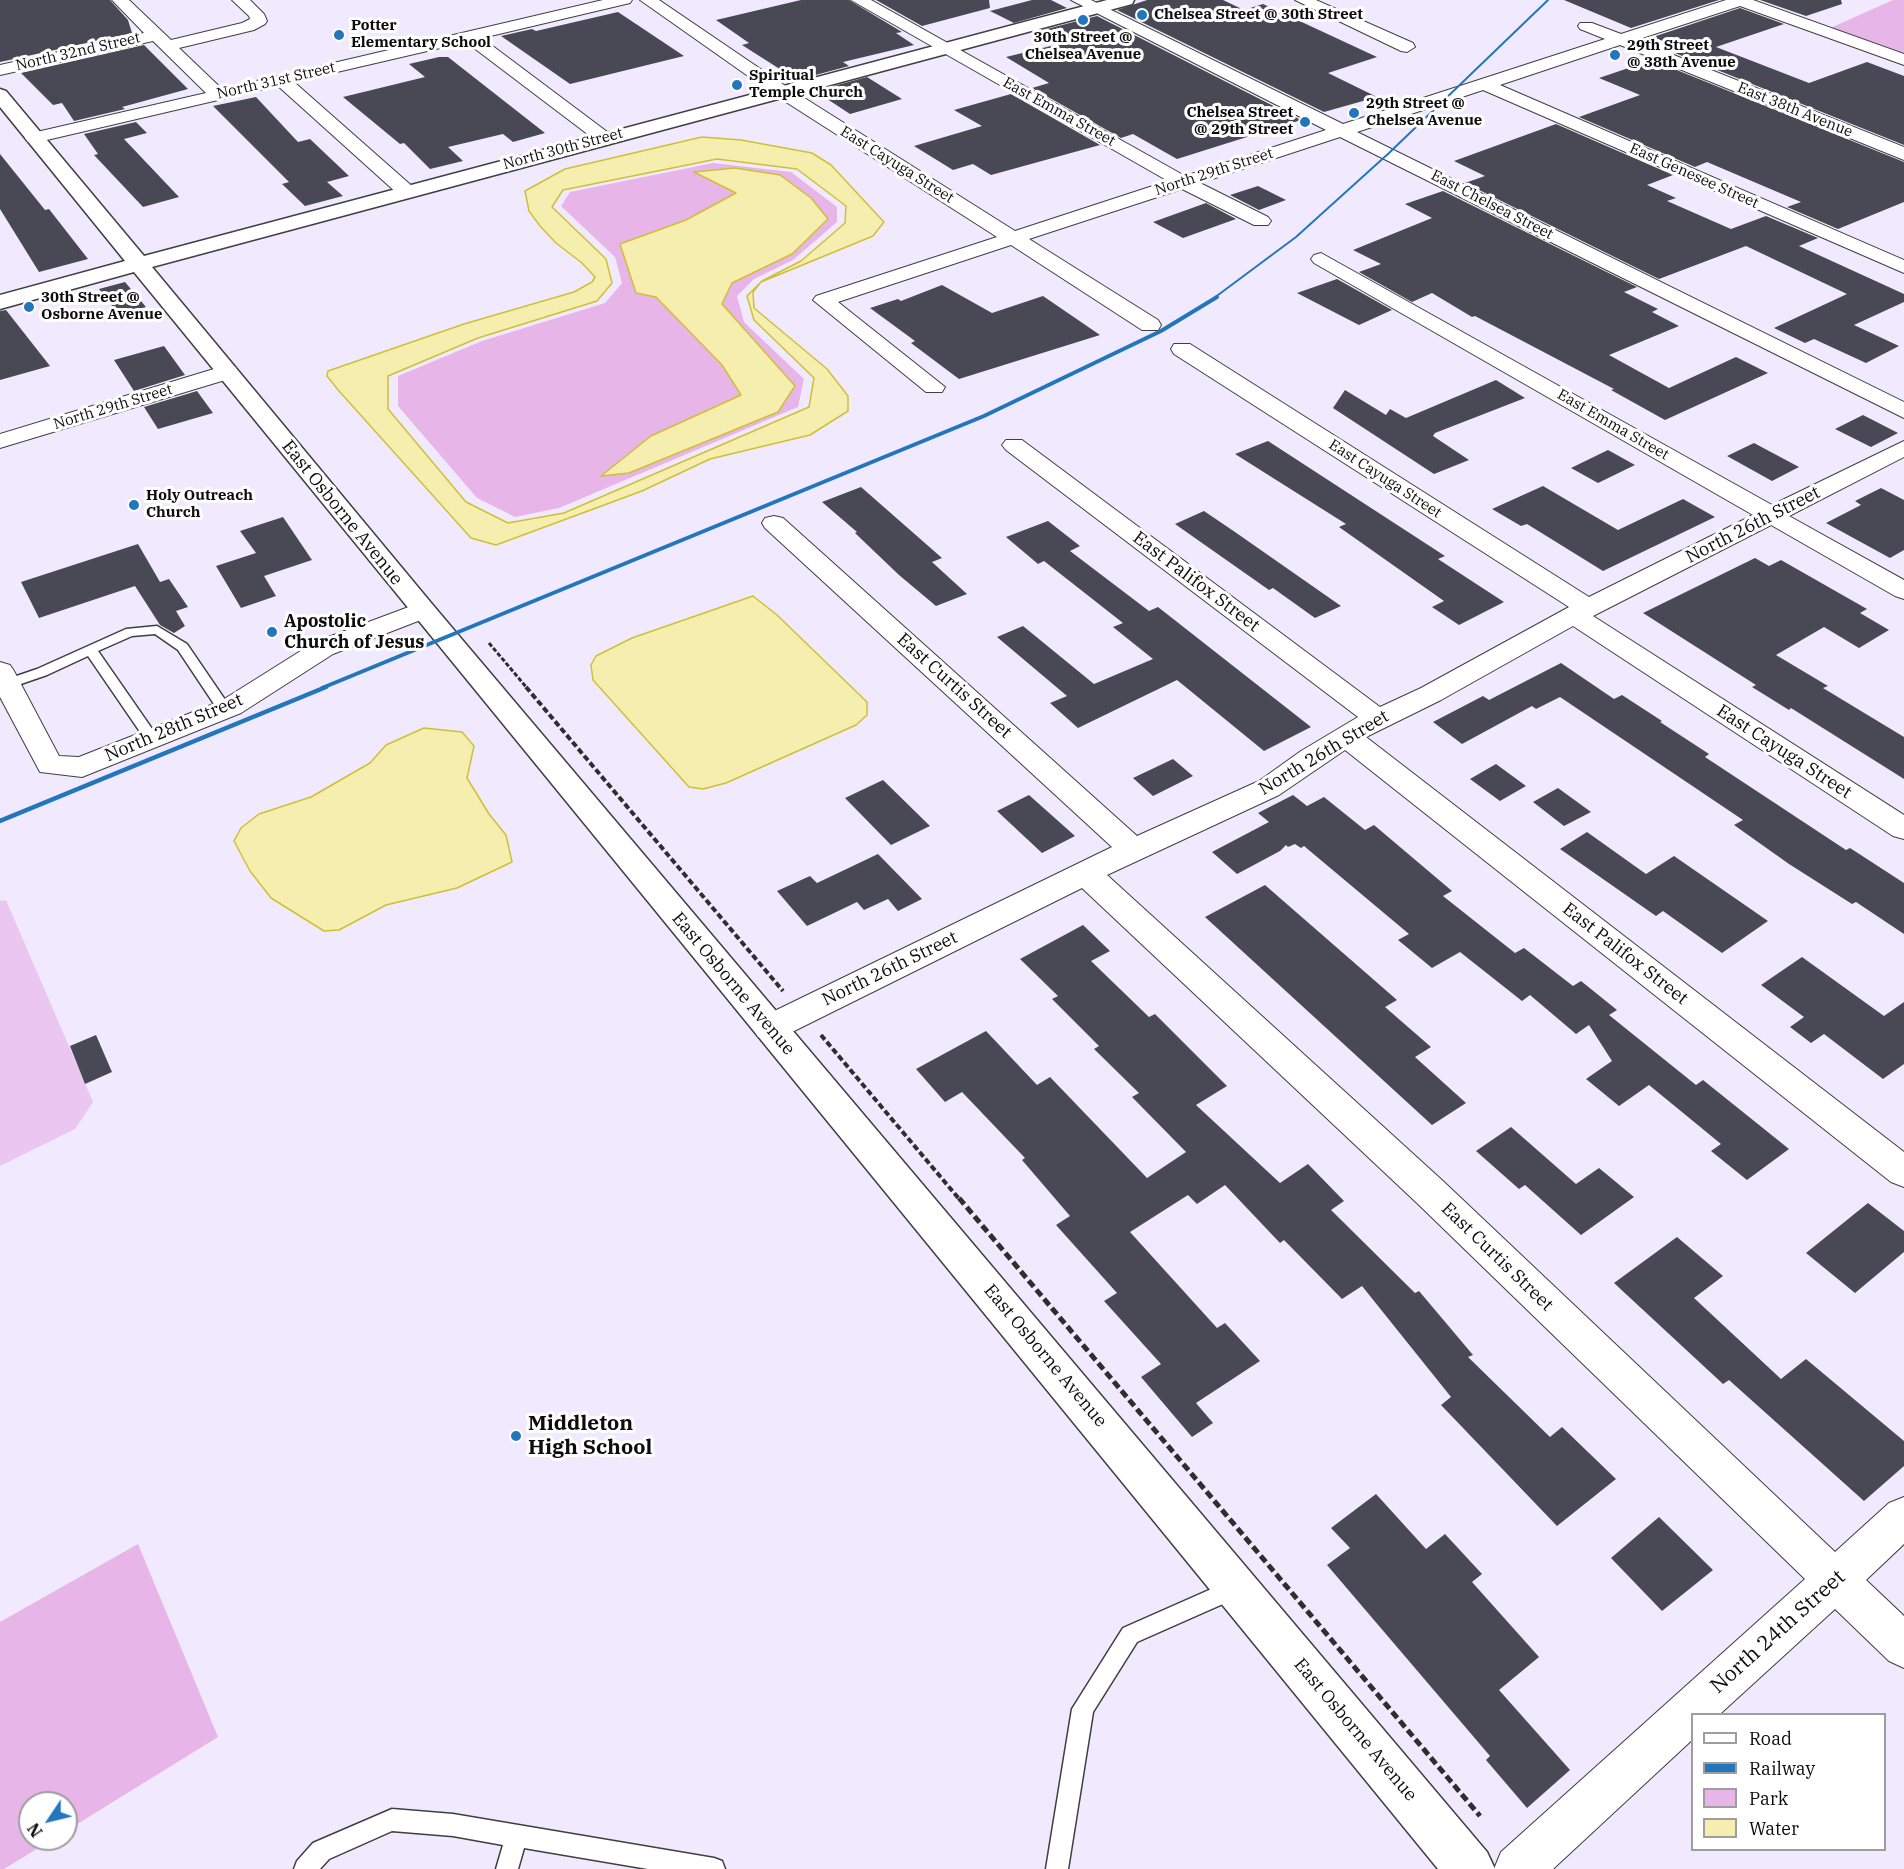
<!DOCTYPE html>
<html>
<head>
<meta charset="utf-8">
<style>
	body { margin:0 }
	#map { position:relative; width:1904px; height:1869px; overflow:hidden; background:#f1eaff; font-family:"IBM Plex Serif",serif }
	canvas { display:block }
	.legend { position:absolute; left:1691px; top:1713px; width:195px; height:138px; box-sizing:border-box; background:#fff; border:2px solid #9e9e9e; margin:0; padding:8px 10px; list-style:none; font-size:18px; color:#0c0c0c }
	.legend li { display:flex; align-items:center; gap:12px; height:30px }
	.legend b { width:30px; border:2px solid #9e9e9e }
	.north { position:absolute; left:18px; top:1791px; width:60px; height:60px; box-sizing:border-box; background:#fff; border:2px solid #9e9e9e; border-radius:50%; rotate:235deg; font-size:16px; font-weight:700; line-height:24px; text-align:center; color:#0c0c0c }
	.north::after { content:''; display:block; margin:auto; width:21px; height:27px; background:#2376bc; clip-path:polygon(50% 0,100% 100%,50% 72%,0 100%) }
</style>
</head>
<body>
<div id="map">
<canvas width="1904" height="1869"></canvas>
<ul class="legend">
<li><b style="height:8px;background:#fff"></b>Road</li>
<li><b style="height:8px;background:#2376bc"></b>Railway</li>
<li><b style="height:16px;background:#e8b5e9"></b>Park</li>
<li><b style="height:16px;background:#f6eeaf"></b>Water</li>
</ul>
<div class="north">N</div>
</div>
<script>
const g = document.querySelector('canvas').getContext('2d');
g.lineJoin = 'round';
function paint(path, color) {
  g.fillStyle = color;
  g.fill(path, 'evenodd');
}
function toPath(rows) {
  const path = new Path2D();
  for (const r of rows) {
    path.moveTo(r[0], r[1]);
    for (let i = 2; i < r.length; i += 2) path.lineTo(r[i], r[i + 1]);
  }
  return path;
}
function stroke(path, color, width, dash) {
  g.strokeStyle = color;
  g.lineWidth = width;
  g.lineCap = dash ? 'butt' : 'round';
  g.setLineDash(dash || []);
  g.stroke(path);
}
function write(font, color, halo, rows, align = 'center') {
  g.font = font + ' "IBM Plex Serif",serif';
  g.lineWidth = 6;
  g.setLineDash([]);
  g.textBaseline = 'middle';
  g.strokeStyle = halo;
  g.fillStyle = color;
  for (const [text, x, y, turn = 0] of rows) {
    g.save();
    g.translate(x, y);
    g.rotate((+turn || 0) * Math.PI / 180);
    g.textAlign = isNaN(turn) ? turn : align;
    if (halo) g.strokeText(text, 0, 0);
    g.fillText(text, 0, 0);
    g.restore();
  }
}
paint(toPath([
	[1893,0,1904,0,1904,56,1828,29],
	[713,163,791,172,837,207,837,222,793,260,754,279,737,296,744,322,804,379,798,407,559,508,515,517,477,498,398,406,398,376,482,341,605,303,622,283,615,257,561,206,570,192],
	[138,1544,218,1737,66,1831,66,1803,30,1803,30,1839,53,1839,4,1869,0,1869,0,1622]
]), '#e8b5e9');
paint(toPath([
	[6,900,93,1102,75,1129,0,1166,0,901]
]), '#eac6f0');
const water = toPath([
	[702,137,741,140,812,153,831,165,884,222,873,236,761,282,753,292,754,308,827,369,848,396,848,411,810,435,710,459,642,491,496,545,471,538,339,391,327,376,328,371,464,324,574,292,592,282,595,277,582,263,556,243,540,226,529,211,525,191,565,169,702,137],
	[717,159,797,169,846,206,845,223,801,261,762,281,747,296,754,320,814,378,809,407,564,513,508,523,466,502,388,409,388,376,478,338,597,301,612,283,606,259,552,207,563,190,717,159],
	[735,168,780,175,811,198,828,219,792,254,732,283,722,304,795,386,778,412,629,473,601,476,651,436,741,395,722,365,656,297,636,293,620,244,686,220,736,193,694,172,735,168],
	[753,596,777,615,867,702,867,715,856,725,726,783,703,789,689,787,593,680,591,665,596,656,632,638,753,596],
	[424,728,462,732,474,746,467,778,489,814,506,835,512,862,457,888,386,905,339,930,324,931,271,898,250,871,234,841,241,828,259,814,311,797,370,763,386,745,424,728]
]);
paint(water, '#f6eeaf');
stroke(water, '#cec036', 1.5);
paint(toPath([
	[0,0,110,0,128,20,132,33,0,62],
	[801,0,849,0,902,32,896,33,914,45,843,62,849,66,797,80,742,45,749,43,716,20],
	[876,0,989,0,990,8,922,26],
	[1032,0,1051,0,1067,8,1014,23,990,11],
	[1147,0,1223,0,1244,10,1263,4,1377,57,1328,73,1377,97,1324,112,1117,10],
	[1564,0,1719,0,1631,28],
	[1760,0,1841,0,1842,4,1806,16],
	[1740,8,1784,24,1716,47,1809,83,1867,62,1904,76,1904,145,1675,53,1685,50,1653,37],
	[618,12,684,56,570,84,501,36,532,29,536,31],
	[1097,16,1301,120,1177,159,1133,134,1121,138,1032,88,1049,83,1006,57,1059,44,1035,32],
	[144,45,188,89,122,107,125,109,74,121,62,103,53,105,21,73],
	[439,57,448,57,545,133,513,142,503,134,448,147,463,161,430,169,404,143,400,144,343,97,425,77,409,64],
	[1652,60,1904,162,1904,202,1838,229,1787,207,1801,202,1707,162,1695,167,1579,117,1640,95,1599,78],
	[867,77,902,99,850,114,815,91],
	[1011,94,1100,145,991,175,973,164,953,170,914,146,982,126,954,110],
	[256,97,298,142,310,139,349,176,327,182,343,196,305,206,282,184,289,182,213,106],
	[136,122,147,133,124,139,179,197,143,207,94,155,98,154,84,134],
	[1556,124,1673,175,1647,185,1676,198,1667,201,1731,229,1766,216,1818,238,1799,246,1904,294,1904,302,1854,325,1899,346,1866,363,1814,339,1805,343,1774,328,1847,294,1746,246,1659,279,1465,183,1485,176,1454,161],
	[0,154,45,210,49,209,88,259,39,272,0,209],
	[1258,186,1286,200,1259,210,1230,195],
	[1443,191,1637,287,1624,292,1658,309,1652,312,1679,326,1609,355,1669,388,1736,357,1768,373,1665,420,1611,390,1614,389,1475,316,1472,317,1432,293,1412,302,1359,272,1381,264,1353,250,1432,218,1405,204],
	[1206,203,1236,219,1183,238,1153,222],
	[1337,279,1392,310,1359,325,1297,293],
	[125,282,146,307,119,315,99,289],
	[942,285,992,313,1043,296,1100,335,959,379,911,343,915,341,870,308,898,299,901,301],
	[6,310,50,366,0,380,0,311],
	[164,346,185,375,134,391,114,360],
	[1496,380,1525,398,1435,433,1433,436,1469,460,1434,474,1333,408,1345,390,1386,415,1390,409,1406,418],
	[197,391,213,413,158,429,144,407],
	[1863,415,1898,433,1871,447,1835,429],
	[1268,441,1445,556,1438,559,1504,602,1459,625,1432,607,1444,601,1339,527,1346,524,1235,454],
	[1754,443,1799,467,1772,481,1727,456],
	[1608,450,1635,465,1598,483,1571,468],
	[1543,486,1618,530,1683,499,1715,517,1603,571,1527,524,1521,526,1492,509],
	[861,487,942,558,932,562,967,594,936,606,899,575,855,533,857,532,822,502],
	[1881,488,1904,500,1904,550,1890,558,1826,523,1861,505,1855,501],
	[1204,511,1235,532,1341,606,1315,618,1273,588,1269,590,1175,524],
	[283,517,312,560,264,576,276,596,241,608,216,566,256,553,240,531],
	[1048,521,1080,546,1070,551,1149,611,1158,607,1311,727,1264,751,1177,680,1078,728,1050,703,1067,696,997,637,1023,626,1094,684,1153,659,1113,627,1123,623,1044,561,1038,564,1006,537],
	[138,544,160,582,169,579,188,607,176,611,185,626,174,633,160,625,135,586,39,618,21,582],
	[1755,558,1769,566,1781,560,1867,609,1860,613,1889,630,1859,648,1824,627,1776,655,1828,686,1823,688,1904,737,1904,779,1791,708,1789,710,1752,687,1756,685,1643,613],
	[1561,663,1614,699,1622,695,1662,721,1660,722,1709,754,1705,757,1846,850,1850,848,1904,883,1904,934,1856,902,1852,904,1789,864,1734,825,1743,820,1560,697,1536,709,1532,706,1462,744,1433,722,1483,696,1489,700],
	[1173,759,1193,776,1153,796,1133,778],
	[1496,764,1526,786,1500,801,1470,779],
	[883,780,930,826,891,845,845,798],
	[1558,788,1591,812,1564,826,1533,802],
	[1029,795,1075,836,1042,853,997,811],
	[1293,795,1307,806,1324,797,1365,830,1374,825,1452,891,1443,896,1515,953,1524,948,1573,986,1581,981,1617,1010,1609,1015,1696,1085,1703,1080,1789,1149,1747,1180,1711,1151,1721,1144,1649,1085,1619,1106,1586,1079,1612,1061,1589,1025,1576,1034,1530,995,1522,1001,1460,952,1432,968,1398,940,1409,934,1304,846,1301,848,1295,844,1288,847,1286,845,1280,851,1237,874,1212,852,1269,822,1258,813],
	[1587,832,1646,874,1674,856,1768,921,1722,953,1663,911,1656,916,1560,849],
	[878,854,922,899,898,911,888,899,864,910,857,902,807,926,777,891,810,876,817,883],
	[1265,885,1397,1000,1385,1007,1431,1047,1415,1057,1466,1103,1432,1125,1205,917],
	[1083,925,1110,951,1091,961,1149,1017,1155,1014,1227,1086,1196,1105,1280,1183,1308,1164,1344,1201,1331,1210,1415,1293,1419,1291,1473,1355,1468,1357,1550,1437,1562,1427,1616,1479,1557,1526,1441,1405,1451,1397,1362,1286,1342,1299,1284,1240,1280,1243,1225,1185,1197,1204,1188,1195,1130,1232,1217,1328,1225,1323,1260,1361,1196,1403,1213,1423,1192,1437,1141,1377,1161,1364,1104,1301,1117,1293,1056,1225,1070,1216,1022,1160,1025,1158,962,1092,945,1102,916,1069,986,1031,1037,1085,1050,1077,1147,1178,1186,1152,1132,1097,1139,1093,1094,1049,1099,1046,1052,999,1058,996,1020,959],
	[1802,957,1884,1016,1904,1002,1904,1064,1883,1079,1824,1034,1811,1043,1790,1027,1804,1017,1761,985],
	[96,1035,112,1072,85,1084,70,1046],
	[1511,1127,1576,1184,1599,1168,1634,1197,1581,1235,1525,1185,1519,1189,1476,1151],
	[1868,1203,1904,1231,1904,1252,1855,1293,1806,1253],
	[1677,1237,1723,1276,1694,1298,1781,1379,1806,1359,1904,1441,1904,1466,1864,1501,1729,1380,1723,1384,1614,1283],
	[1376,1494,1426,1549,1445,1534,1482,1574,1472,1582,1539,1657,1499,1690,1570,1770,1527,1808,1486,1760,1490,1756,1327,1565,1350,1548,1331,1528],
	[1659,1517,1713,1570,1662,1611,1611,1558]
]), '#484954');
const service = toPath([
	[157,626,187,644,232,710,230,713,220,713,178,650,155,634,132,636,98,651,157,736,159,739,157,742,147,742,88,656,47,675,12,687,7,688,0,684,2,681,37,669,126,629,157,626],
	[1234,1579,1241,1582,1244,1589,1241,1596,1137,1642,1093,1712,1068,1869,1046,1869,1072,1709,1123,1628,1234,1579],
	[392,1809,453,1814,714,1858,722,1861,725,1869,648,1869,524,1848,518,1869,496,1869,503,1845,453,1836,392,1831,329,1859,320,1869,294,1869,297,1861,313,1843,392,1809]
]);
const minor = toPath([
	[112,0,129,0,171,40,242,23,250,19,249,16,232,0,250,0,264,14,267,21,265,24,254,30,179,48,222,89,603,0,632,0,630,3,482,38,610,134,613,138,604,143,598,142,466,42,294,82,413,187,416,191,406,197,399,195,278,86,34,143,28,142,25,138,28,134,206,93,153,41,0,75,0,65,144,33,112,0],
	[640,0,659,0,787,87,1015,231,1168,181,851,0,871,0,1185,176,1326,130,1071,0,1091,0,1343,124,1605,39,1580,29,1578,26,1580,23,1592,23,1621,34,1726,0,1753,0,1904,54,1904,65,1740,6,1636,40,1904,147,1904,160,1620,45,1500,85,1904,260,1904,273,1483,90,1357,132,1904,402,1904,418,1340,137,1200,183,1268,217,1271,221,1268,225,1254,225,1182,189,1029,239,1158,320,1161,325,1158,330,1142,330,1011,245,838,302,945,387,942,392,926,392,813,300,816,296,997,237,775,95,640,0],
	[1295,0,1316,0,1413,43,1415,47,1407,52,1401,51,1295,0],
	[1321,253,1772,505,1904,441,1904,457,1789,516,1904,580,1904,599,1895,596,1771,525,1593,616,1904,815,1904,839,1893,836,1573,626,1441,700,1366,737,1904,1152,1904,1187,1891,1182,1345,750,1279,795,1107,875,1444,1182,1835,1552,1889,1503,1904,1497,1904,1544,1866,1580,1904,1616,1904,1668,1889,1661,1835,1609,1720,1714,1692,1714,1692,1740,1553,1869,1494,1869,1501,1852,1805,1579,1418,1204,1082,888,782,1037,770,1041,758,1037,753,1028,758,1019,1112,847,765,528,762,523,765,518,774,516,783,518,1137,836,1259,781,1301,751,1358,717,1006,450,1002,445,1006,440,1022,440,1380,707,1421,688,1569,607,1174,354,1171,349,1174,344,1190,344,1589,597,1753,515,1314,263,1311,259,1314,255,1321,253],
	[227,365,235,367,238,372,235,377,0,448,0,434,227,365],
	[422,602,431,604,435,610,431,616,333,654,241,713,82,777,40,772,0,697,0,662,10,665,14,671,59,756,79,757,221,701,315,642,422,602]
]);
const tertiary = toPath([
	[1107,0,1134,0,1132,4,152,267,432,604,1487,1852,1495,1869,1438,1869,134,272,0,309,0,295,125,261,0,107,0,89,6,91,144,256,1107,0]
]);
stroke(service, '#3f3f3f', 3);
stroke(minor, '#3f3f3f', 2);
stroke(tertiary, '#3f3f3f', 3);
stroke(toPath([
	[489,643,527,688]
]), '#2e2e2e', 3, [4.5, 2]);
stroke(toPath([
	[526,687,783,991],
	[821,1035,960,1200]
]), '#2e2e2e', 4, [6, 3]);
stroke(toPath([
	[959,1198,1480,1816]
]), '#2e2e2e', 5, [8, 4]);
paint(service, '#fff');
paint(minor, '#fff');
paint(tertiary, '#fff');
stroke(toPath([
	[1214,298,1296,237,1389,153,1548,0]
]), '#2376bc', 2);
stroke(toPath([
	[322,688,984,416,1161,331,1217,297]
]), '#2376bc', 4);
stroke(toPath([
	[0,821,326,687]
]), '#2376bc', 4.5);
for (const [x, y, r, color] of [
	[1142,15,6,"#2376bc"],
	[1083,20,6,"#2376bc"],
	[339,35,6,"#2376bc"],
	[1615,55,6,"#2376bc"],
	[737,85,6,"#2376bc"],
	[1354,113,6,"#2376bc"],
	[1305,122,6,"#2376bc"],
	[29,307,6,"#2376bc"],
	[134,505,6,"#2376bc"],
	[272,632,6,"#2376bc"],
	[516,1436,6,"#2376bc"]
]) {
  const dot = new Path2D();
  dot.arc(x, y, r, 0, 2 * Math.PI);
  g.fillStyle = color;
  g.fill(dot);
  stroke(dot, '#fff', 2);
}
write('bold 15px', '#0c0c0c', '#fff', [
	["Chelsea Street @ 30th Street",1154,15],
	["Potter",351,26],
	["Elementary School",351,43],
	["30th Street @",1083,38,"center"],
	["Chelsea Avenue",1083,55,"center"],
	["29th Street",1627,46],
	["@ 38th Avenue",1627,63],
	["Spiritual",749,76],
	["Temple Church",749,93],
	["29th Street @",1366,104],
	["Chelsea Avenue",1366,121],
	["Chelsea Street",1293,113,"right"],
	["@ 29th Street",1293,130,"right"],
	["30th Street @",41,298],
	["Osborne Avenue",41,315],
	["Holy Outreach",146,496],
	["Church",146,513]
], 'left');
write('15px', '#0c0c0c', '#fff', [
	["North 32nd Street",78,52,-13],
	["North 31st Street",276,81,-13],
	["East 38th Avenue",1795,110,22],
	["East Emma Street",1059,112,29],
	["North 30th Street",563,149,-15],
	["East Cayuga Street",897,165,32],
	["North 29th Street",1214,172,-18],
	["East Genesee Street",1694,176,24],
	["East Chelsea Street",1492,205,27],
	["North 29th Street",113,407,-17],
	["East Emma Street",1613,425,30],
	["East Cayuga Street",1385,479,33]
]);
write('18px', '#0c0c0c', '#fff', [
	["East Osborne Avenue",342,513,51],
	["North 26th Street",1753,525,-27],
	["East Palifox Street",1196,582,37],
	["East Curtis Street",954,686,42],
	["North 28th Street",174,728,-23],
	["East Cayuga Street",1784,752,33],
	["North 26th Street",1324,753,-31],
	["East Palifox Street",1625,954,38],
	["North 26th Street",890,969,-26],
	["East Osborne Avenue",733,984,50],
	["East Curtis Street",1497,1257,44],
	["East Osborne Avenue",1045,1356,50],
	["East Osborne Avenue",1355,1730,50]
]);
write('bold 18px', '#0c0c0c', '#fff', [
	["Apostolic",284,622],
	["Church of Jesus",284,643]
], 'left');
write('bold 21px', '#0c0c0c', '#fff', [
	["Middleton",528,1424],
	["High School",528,1448]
], 'left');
write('21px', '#0c0c0c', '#fff', [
	["North 24th Street",1778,1632,-42]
]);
</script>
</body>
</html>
